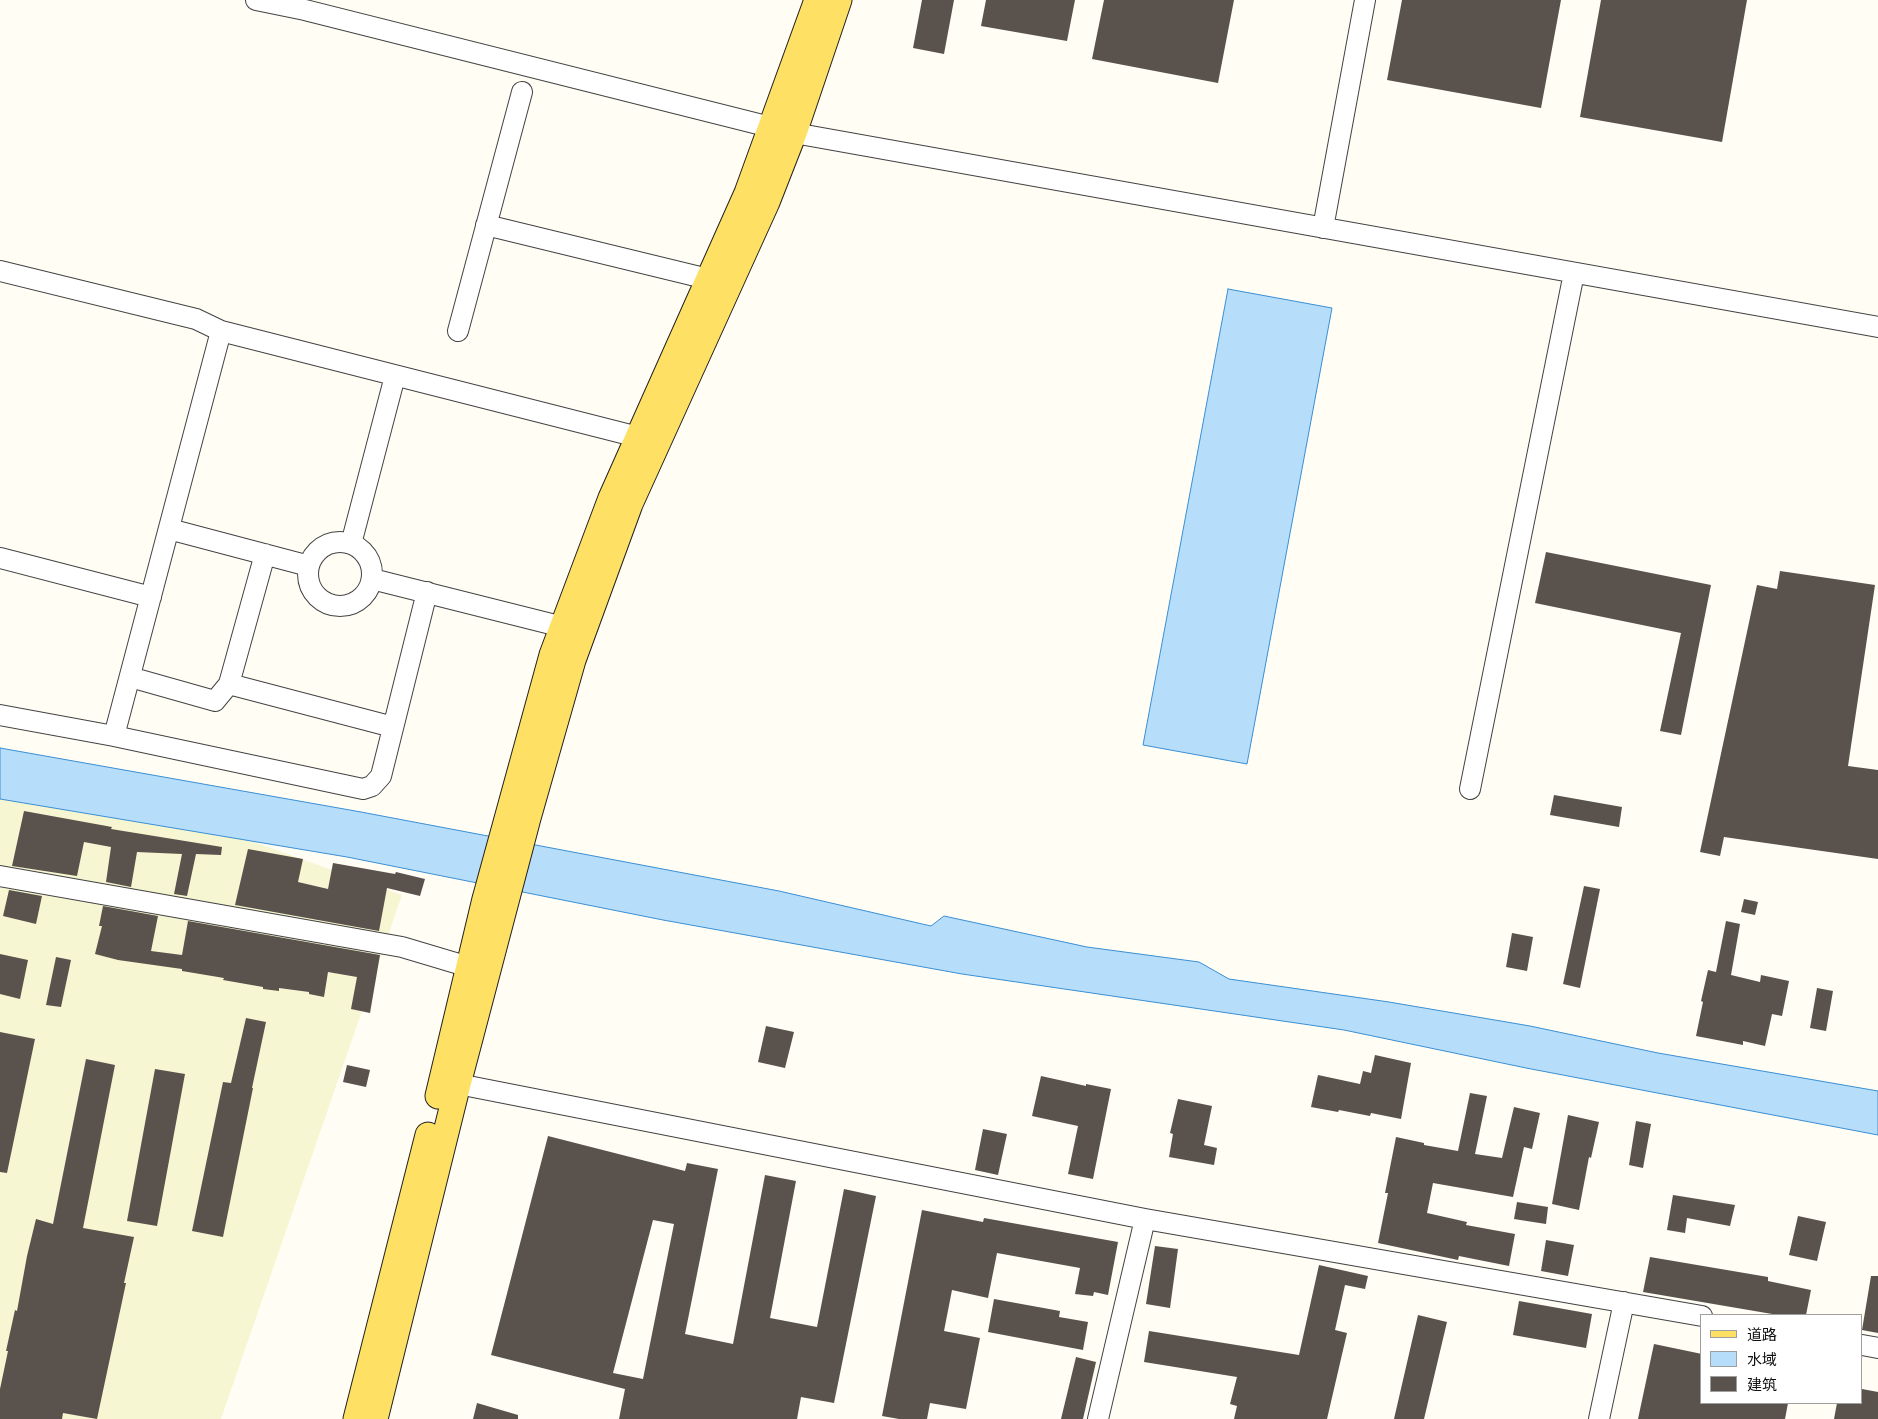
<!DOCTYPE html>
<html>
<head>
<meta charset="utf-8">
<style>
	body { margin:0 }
	#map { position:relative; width:1878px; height:1419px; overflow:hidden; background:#fffdf4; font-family:"Source Serif 4","Noto Sans SC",serif }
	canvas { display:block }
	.legend { position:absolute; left:1700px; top:1314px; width:162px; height:90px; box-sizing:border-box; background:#fff; border:1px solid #9f9f9f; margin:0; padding:6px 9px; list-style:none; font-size:15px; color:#101010 }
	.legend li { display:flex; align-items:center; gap:10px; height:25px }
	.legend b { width:25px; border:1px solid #9f9f9f }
</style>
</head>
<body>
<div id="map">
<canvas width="1878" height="1419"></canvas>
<ul class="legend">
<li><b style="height:6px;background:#fee065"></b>道路</li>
<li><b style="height:14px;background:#b6ddf9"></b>水域</li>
<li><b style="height:14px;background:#5a524c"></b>建筑</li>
</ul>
</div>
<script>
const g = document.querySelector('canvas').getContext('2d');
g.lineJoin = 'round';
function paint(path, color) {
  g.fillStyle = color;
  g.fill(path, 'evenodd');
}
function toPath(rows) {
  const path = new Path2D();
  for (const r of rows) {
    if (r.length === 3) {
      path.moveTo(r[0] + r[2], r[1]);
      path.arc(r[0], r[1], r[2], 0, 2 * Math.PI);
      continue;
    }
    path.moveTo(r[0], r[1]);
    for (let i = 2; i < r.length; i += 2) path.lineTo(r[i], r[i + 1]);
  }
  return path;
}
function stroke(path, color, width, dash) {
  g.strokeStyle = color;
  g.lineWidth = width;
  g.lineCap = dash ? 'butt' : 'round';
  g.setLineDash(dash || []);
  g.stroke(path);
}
paint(toPath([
	[0,751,402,895,221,1419,0,1419]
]), '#f7f6d2');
const water = toPath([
	[1228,289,1332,308,1247,764,1143,745,1228,289],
	[0,748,361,812,779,891,931,926,944,916,1087,947,1199,962,1229,979,1389,1002,1530,1026,1658,1053,1878,1091,1878,1135,1526,1068,1344,1030,962,974,663,920,347,857,0,799,0,748]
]);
paint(water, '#b6ddf9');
stroke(water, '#398fd4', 1);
paint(toPath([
	[922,0,954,0,944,54,913,48],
	[986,0,1075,0,1067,41,981,26],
	[1104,0,1234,0,1218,83,1092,59],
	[1402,0,1561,0,1541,108,1387,80],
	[1601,0,1747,0,1722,142,1580,117],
	[1546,552,1711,585,1681,735,1660,731,1681,633,1535,603],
	[1780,571,1875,585,1848,766,1878,770,1878,859,1724,837,1720,856,1700,852,1757,585,1777,589],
	[1554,795,1622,807,1619,827,1550,815],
	[24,811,112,827,111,829,222,847,221,855,196,854,187,896,174,894,182,854,137,852,131,887,106,882,111,847,84,842,77,876,12,866],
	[248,849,303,859,298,882,328,889,333,863,395,874,396,872,425,879,420,896,387,888,379,931,235,905],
	[1584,886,1600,889,1580,988,1563,984],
	[9,890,42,896,36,924,3,916],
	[1744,899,1758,902,1755,915,1741,912],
	[103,906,158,916,151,951,182,955,188,921,380,955,370,1013,351,1009,357,977,328,972,324,997,309,994,309,992,279,988,279,991,263,989,263,987,223,980,224,978,182,971,182,969,118,960,95,954,102,926,99,926],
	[1726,921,1740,924,1731,975,1760,982,1761,975,1789,981,1782,1016,1772,1014,1765,1046,1743,1041,1743,1045,1696,1036,1703,1002,1701,1001,1708,970,1716,972],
	[1512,933,1533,937,1527,971,1506,967],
	[0,954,28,960,20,999,0,994],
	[56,957,71,960,61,1007,46,1005],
	[1817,988,1833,991,1826,1031,1810,1028],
	[246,1018,266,1022,252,1088,253,1088,223,1237,192,1231,223,1082,231,1083],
	[766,1026,794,1032,785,1068,758,1062],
	[0,1032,35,1039,7,1173,0,1172],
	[1375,1055,1411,1063,1401,1119,1371,1113,1370,1116,1339,1110,1338,1112,1311,1107,1318,1075,1360,1084,1363,1071,1371,1073],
	[86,1059,115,1065,83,1228,134,1237,124,1283,126,1283,97,1419,63,1413,62,1419,0,1419,0,1389,8,1351,6,1351,15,1310,17,1311,27,1256,36,1219,53,1224],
	[347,1065,370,1070,366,1087,343,1082],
	[155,1069,185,1074,157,1226,127,1221],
	[1041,1076,1086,1086,1086,1084,1111,1089,1093,1179,1068,1174,1078,1126,1032,1116],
	[1470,1093,1487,1096,1475,1154,1502,1158,1514,1107,1540,1113,1532,1149,1524,1147,1513,1197,1433,1183,1427,1213,1467,1222,1466,1225,1515,1234,1509,1266,1459,1256,1458,1260,1378,1243,1388,1193,1385,1193,1396,1137,1424,1143,1424,1145,1458,1151],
	[1178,1099,1212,1106,1204,1145,1217,1148,1214,1165,1169,1157,1173,1134,1170,1133],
	[1568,1115,1599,1122,1591,1158,1589,1157,1579,1210,1552,1204],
	[1636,1121,1651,1124,1643,1168,1629,1165],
	[983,1129,1007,1134,998,1175,975,1170],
	[548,1136,685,1171,687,1163,718,1169,685,1334,733,1344,765,1175,796,1181,770,1318,817,1327,844,1189,876,1196,834,1403,801,1397,797,1419,619,1419,625,1389,491,1355],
	[653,1220,674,1224,643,1379,613,1373],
	[1673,1195,1735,1205,1730,1226,1687,1218,1685,1233,1667,1230],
	[1517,1202,1548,1207,1546,1224,1514,1219],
	[922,1210,983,1222,984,1218,1118,1242,1108,1295,1094,1292,1093,1296,1075,1294,1080,1268,997,1253,988,1298,952,1290,944,1331,980,1338,966,1409,930,1403,927,1419,899,1419,882,1416],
	[1798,1216,1826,1222,1817,1261,1789,1255],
	[1546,1240,1574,1245,1568,1276,1541,1271],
	[1155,1246,1178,1249,1170,1308,1146,1304],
	[1650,1257,1768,1277,1768,1281,1811,1290,1806,1315,1778,1315,1643,1292],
	[1319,1265,1368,1276,1365,1289,1345,1285,1335,1330,1347,1333,1327,1419,1234,1419,1237,1406,1230,1404,1237,1377,1144,1362,1149,1331,1299,1355],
	[1871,1276,1878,1276,1878,1333,1862,1330],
	[994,1299,1060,1311,1059,1317,1088,1322,1083,1350,988,1332],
	[1519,1301,1592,1314,1586,1348,1513,1335],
	[1418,1315,1447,1322,1424,1419,1394,1419],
	[1654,1344,1702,1354,1702,1403,1788,1403,1785,1419,1638,1419],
	[1076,1357,1096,1362,1083,1419,1061,1419],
	[1862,1389,1878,1392,1878,1419,1834,1419,1837,1403,1862,1403],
	[477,1403,518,1415,518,1419,473,1419]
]), '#5a524c');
const minor = toPath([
	[256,0,305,10,794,133,1878,327],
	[486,225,708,279],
	[1323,228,1365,0],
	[0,271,196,319,221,331,638,437],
	[458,331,522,92],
	[169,529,309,566],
	[340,574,32],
	[351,544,395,376],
	[0,558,151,597],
	[372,579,563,627],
	[130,677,215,701,229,684,393,727],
	[229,684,265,554],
	[0,715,114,736,221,331],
	[114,736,363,789,372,786,381,776,427,592],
	[1470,789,1574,273],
	[0,876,402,947,469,967],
	[458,1084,1145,1219,1702,1316],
	[1862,1345,1878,1348],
	[1098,1419,1145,1219],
	[1599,1419,1624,1302]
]);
const major = toPath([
	[438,1096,485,899,552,655,611,498,747,193,817,0],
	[356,1419,428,1135],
	[375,1419,458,1084,528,818,573,660,630,504,767,202,794,133,839,0]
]);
stroke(minor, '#434343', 22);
stroke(major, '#212121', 27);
stroke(minor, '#fff', 20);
stroke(major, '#fee065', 25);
</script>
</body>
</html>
